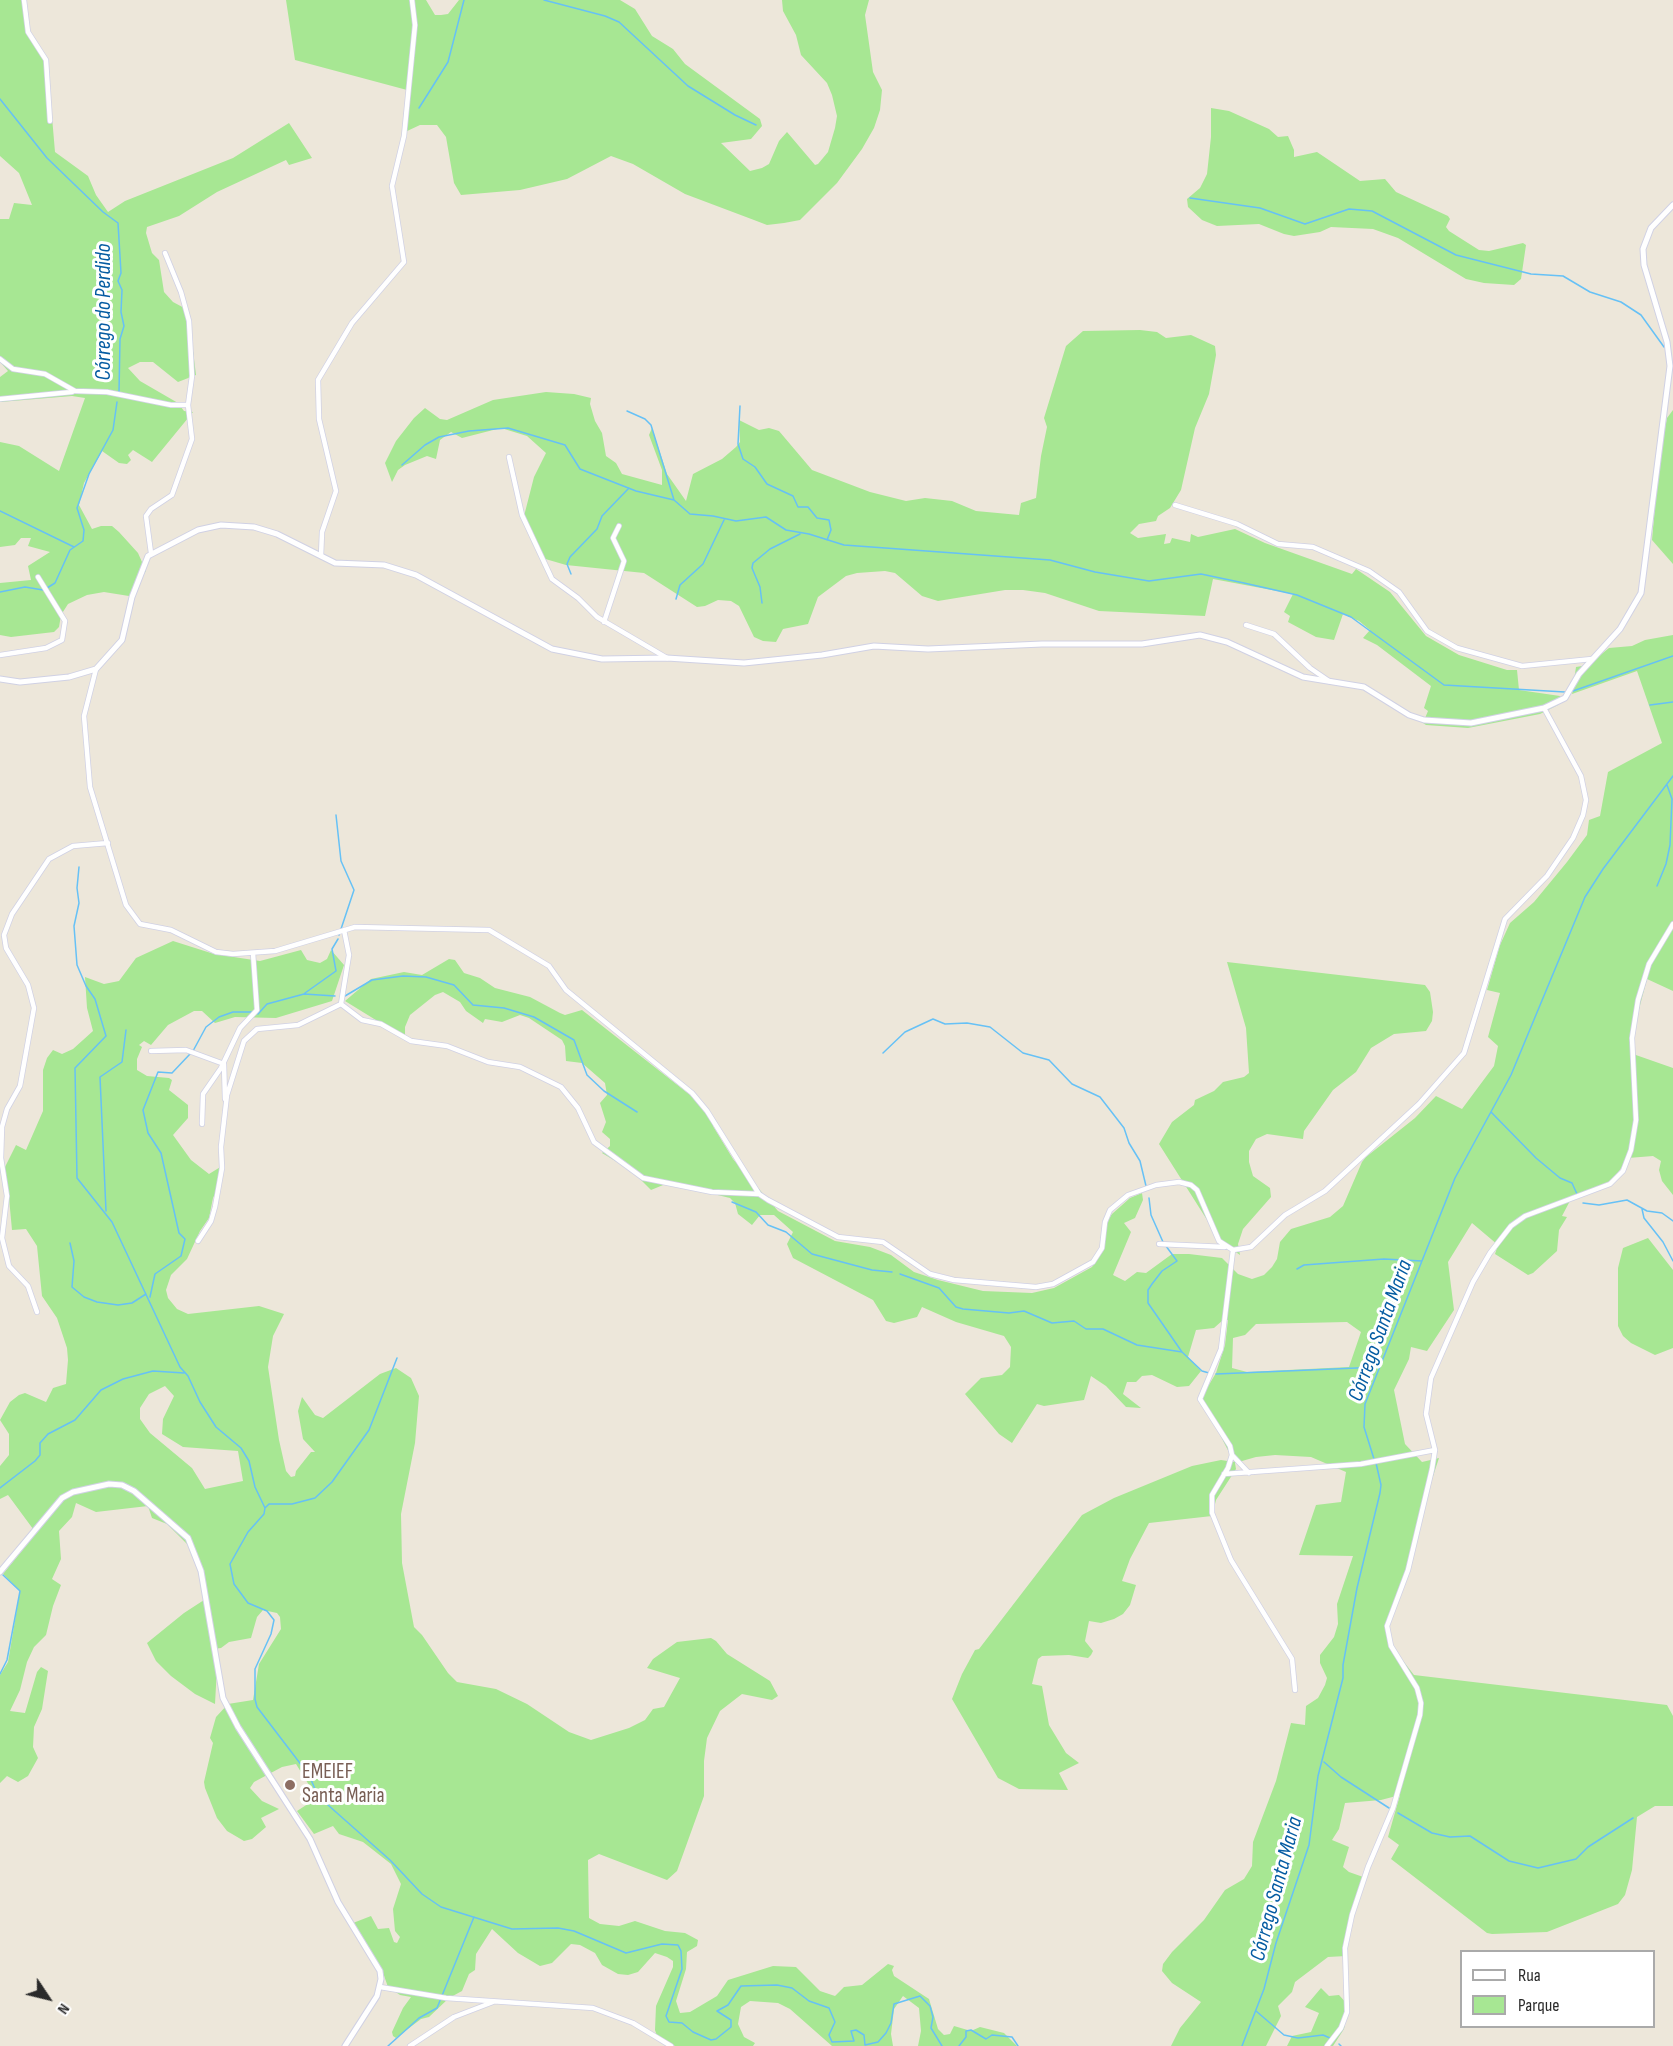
<!DOCTYPE html>
<html>
<head>
<meta charset="utf-8">
<style>
	body { margin:0 }
	#map { position:relative; width:1673px; height:2046px; overflow:hidden; background:#ede7da; font-family:"Sofia Sans Condensed",sans-serif }
	canvas { display:block }
	.legend { position:absolute; left:1460px; top:1950px; width:195px; height:78px; box-sizing:border-box; background:#fff; border:2px solid #aaa; margin:0; padding:8px 10px; list-style:none; font-size:18px; color:#2a2a2a }
	.legend li { display:flex; align-items:center; gap:12px; height:30px }
	.legend b { width:30px; border:2px solid #aaa }
	.north { position:absolute; left:18px; top:1968px; width:60px; height:60px; -webkit-text-stroke:4px #fff; paint-order:stroke; rotate:125deg; font-size:16px; font-weight:700; line-height:24px; text-align:center; color:#2a2a2a }
	.north::after { content:''; display:block; margin:auto; width:21px; height:27px; background:#2a2a2a; clip-path:polygon(50% 0,100% 100%,50% 72%,0 100%) }
</style>
</head>
<body>
<div id="map">
<canvas width="1673" height="2046"></canvas>
<ul class="legend">
<li><b style="height:8px;background:#fff"></b>Rua</li>
<li><b style="height:16px;background:#a7e793"></b>Parque</li>
</ul>
<div class="north">N</div>
</div>
<script>
const g = document.querySelector('canvas').getContext('2d');
g.lineJoin = 'round';
function paint(path, color) {
  g.fillStyle = color;
  g.fill(path, 'evenodd');
}
function toPath(rows) {
  const path = new Path2D();
  for (const r of rows) {
    path.moveTo(r[0], r[1]);
    for (let i = 2; i < r.length; i += 2) path.lineTo(r[i], r[i + 1]);
  }
  return path;
}
function stroke(path, color, width, dash) {
  g.strokeStyle = color;
  g.lineWidth = width;
  g.lineCap = dash ? 'butt' : 'round';
  g.setLineDash(dash || []);
  g.stroke(path);
}
function write(font, color, halo, rows, align = 'center') {
  g.font = font + ' "Sofia Sans Condensed",sans-serif';
  g.lineWidth = 6;
  g.setLineDash([]);
  g.textBaseline = 'middle';
  g.strokeStyle = halo;
  g.fillStyle = color;
  for (const [text, x, y, turn = 0] of rows) {
    g.save();
    g.translate(x, y);
    g.rotate((+turn || 0) * Math.PI / 180);
    g.textAlign = isNaN(turn) ? turn : align;
    if (halo) g.strokeText(text, 0, 0);
    g.fillText(text, 0, 0);
    g.restore();
  }
}
paint(toPath([
	[0,0,24,0,30,31,48,70,55,152,88,176,96,195,108,212,125,201,233,158,289,123,312,158,289,165,286,160,217,192,179,216,147,227,146,233,152,253,159,260,164,292,173,302,188,310,196,375,178,382,153,362,140,362,128,368,140,381,178,403,184,411,193,412,152,462,133,450,128,455,131,460,127,464,119,463,102,451,84,483,79,505,92,529,101,526,112,526,119,532,138,553,146,571,129,596,104,592,87,595,68,604,61,615,59,627,54,632,11,637,0,635,0,583,31,580,28,566,50,552,28,546,31,538,21,538,15,545,0,547,0,442,19,446,59,471,85,398,72,396,0,402,0,377,8,371,0,362,0,219,9,219,14,203,32,205,19,173,0,156],
	[286,0,426,0,435,15,441,15,448,14,459,0,620,0,635,9,652,36,673,49,685,64,760,119,762,126,751,139,721,143,750,171,762,168,769,164,779,141,787,132,815,165,818,164,828,152,835,128,837,116,832,95,827,83,801,55,796,35,783,11,782,0,869,0,865,15,873,72,882,90,880,110,874,128,862,149,837,183,800,220,784,223,767,225,754,220,685,194,633,164,611,156,567,179,520,190,461,195,454,183,446,137,437,125,420,125,405,132,407,90,295,60],
	[1211,108,1229,111,1269,129,1278,137,1288,136,1294,150,1294,157,1317,152,1360,181,1385,179,1396,192,1448,216,1450,219,1446,227,1449,231,1479,250,1489,251,1523,243,1526,245,1521,279,1514,285,1484,283,1466,279,1398,238,1373,229,1331,227,1320,232,1294,236,1284,234,1259,224,1217,226,1202,220,1188,207,1187,199,1200,188,1207,174,1211,137],
	[1140,330,1157,332,1166,338,1191,335,1215,346,1216,355,1209,394,1195,428,1181,490,1170,508,1158,516,1156,521,1139,524,1130,533,1138,538,1166,534,1164,544,1170,543,1172,538,1190,542,1191,534,1198,537,1235,529,1265,543,1352,574,1356,569,1390,592,1426,636,1459,655,1507,670,1517,670,1519,690,1560,696,1562,700,1558,705,1540,714,1468,728,1426,725,1423,723,1428,711,1424,708,1431,686,1377,645,1363,638,1370,630,1359,621,1343,614,1334,640,1316,637,1288,622,1290,616,1284,612,1293,594,1213,579,1205,616,1099,611,1045,593,1023,590,1005,590,938,601,922,596,895,573,885,571,857,573,846,576,818,597,808,624,783,629,776,642,763,641,754,637,739,606,731,601,718,600,705,606,697,607,644,573,566,565,542,558,523,520,534,477,546,453,527,436,501,428,462,438,451,432,440,440,436,459,427,456,405,465,398,470,392,482,385,463,396,441,414,418,425,408,440,419,447,420,493,400,546,392,574,394,591,398,590,404,595,421,602,433,606,456,616,463,622,474,662,485,662,470,649,435,652,428,667,474,686,501,693,474,722,459,736,447,740,442,739,420,759,430,769,428,779,431,812,470,870,492,906,501,925,498,952,501,976,511,1019,515,1021,503,1036,498,1041,456,1047,427,1044,418,1066,346,1083,331],
	[1673,410,1673,564,1652,540,1659,458,1667,418],
	[1673,635,1673,991,1647,979,1634,1028,1633,1054,1673,1068,1673,1195,1662,1181,1659,1170,1661,1161,1653,1156,1628,1158,1613,1180,1572,1197,1562,1216,1567,1217,1559,1230,1557,1251,1533,1273,1528,1275,1495,1254,1498,1245,1472,1223,1448,1262,1454,1310,1427,1351,1411,1347,1409,1359,1394,1390,1405,1444,1422,1462,1439,1458,1416,1528,1411,1568,1388,1622,1391,1645,1414,1675,1667,1705,1673,1716,1673,1806,1655,1806,1637,1817,1632,1870,1625,1895,1618,1904,1547,1932,1492,1934,1487,1933,1391,1859,1399,1845,1388,1837,1400,1795,1381,1800,1345,1803,1339,1829,1332,1840,1349,1847,1343,1867,1349,1872,1366,1878,1352,1921,1346,1956,1328,1957,1295,1982,1292,1992,1278,2006,1281,2016,1266,2046,1171,2046,1180,2028,1201,2002,1172,1983,1162,1971,1163,1964,1172,1952,1204,1920,1225,1890,1244,1879,1252,1866,1253,1842,1276,1781,1291,1723,1305,1725,1306,1706,1318,1698,1325,1685,1327,1678,1320,1663,1320,1655,1334,1637,1338,1624,1337,1604,1353,1556,1299,1555,1316,1505,1341,1502,1346,1472,1311,1457,1275,1455,1256,1457,1235,1463,1236,1469,1216,1500,1212,1516,1149,1523,1130,1559,1122,1581,1136,1585,1130,1605,1123,1614,1114,1619,1101,1623,1089,1621,1085,1641,1093,1651,1091,1655,1088,1658,1069,1655,1042,1656,1038,1659,1032,1684,1042,1686,1049,1725,1066,1753,1079,1763,1059,1773,1068,1790,1019,1789,998,1778,952,1699,962,1674,975,1650,979,1649,1082,1515,1114,1498,1192,1466,1221,1460,1234,1462,1201,1398,1216,1373,1225,1345,1228,1320,1223,1320,1214,1328,1196,1330,1188,1357,1201,1371,1189,1386,1177,1387,1152,1375,1142,1376,1136,1382,1127,1382,1123,1394,1141,1408,1126,1407,1106,1386,1091,1376,1084,1400,1044,1406,1037,1404,1012,1443,999,1434,965,1394,981,1378,1002,1375,1010,1367,1011,1347,1004,1336,956,1322,922,1307,917,1317,894,1323,886,1321,873,1300,793,1258,787,1244,793,1232,774,1215,760,1215,752,1225,738,1214,735,1203,730,1198,668,1183,651,1190,632,1171,602,1153,610,1146,610,1139,602,1132,606,1122,600,1103,607,1095,605,1083,582,1063,566,1061,565,1046,562,1040,529,1018,520,1015,502,1022,485,1019,483,1023,466,1011,460,1002,443,992,435,995,410,1015,405,1027,405,1038,345,1001,371,979,404,972,422,975,449,959,455,960,464,973,480,978,495,988,530,997,560,1013,565,1015,582,1010,694,1098,715,1123,713,1126,733,1159,778,1211,835,1241,870,1247,891,1255,914,1272,938,1280,983,1291,1032,1293,1054,1288,1092,1267,1104,1250,1106,1223,1112,1214,1130,1198,1142,1193,1143,1200,1135,1218,1124,1223,1131,1232,1113,1275,1125,1281,1137,1272,1146,1273,1172,1254,1189,1254,1222,1258,1238,1274,1252,1279,1264,1275,1272,1267,1277,1259,1280,1242,1291,1229,1330,1217,1343,1206,1362,1162,1366,1157,1415,1118,1436,1096,1462,1109,1494,1066,1498,1046,1488,1037,1500,993,1487,990,1500,945,1510,923,1534,902,1567,862,1587,835,1589,820,1600,816,1608,772,1662,743,1637,671,1572,694,1576,667,1588,665,1609,648,1632,646,1645,640],
	[1347,1322,1361,1332,1349,1367,1247,1372,1232,1368,1233,1338,1245,1335,1256,1324],
	[173,941,214,954,260,961,301,950,307,960,320,963,327,959,331,950,344,965,332,1001,276,1018,235,1017,215,1023,202,1011,194,1011,168,1025,151,1045,144,1041,139,1045,142,1047,137,1059,137,1070,147,1076,169,1078,172,1080,169,1090,188,1105,188,1118,173,1135,191,1160,209,1174,222,1166,222,1180,213,1198,209,1218,200,1231,187,1259,171,1275,166,1290,168,1298,177,1309,188,1314,259,1306,284,1314,273,1336,268,1367,279,1440,286,1471,291,1477,295,1476,296,1471,311,1452,315,1452,303,1439,298,1411,302,1397,315,1415,323,1418,380,1374,396,1368,411,1378,419,1396,415,1443,401,1514,402,1563,414,1627,422,1635,448,1673,457,1682,496,1689,527,1704,569,1732,591,1740,629,1728,645,1720,653,1709,664,1707,680,1678,647,1668,653,1659,677,1642,711,1638,716,1641,727,1654,770,1681,778,1696,772,1700,742,1694,720,1711,707,1738,704,1761,704,1796,677,1871,667,1880,599,1854,588,1860,589,1918,600,1924,619,1926,635,1921,665,1931,685,1933,698,1940,697,1946,687,1952,686,1969,676,2001,680,2013,690,2012,717,1996,728,1980,773,1966,796,1967,820,1991,835,1996,844,1987,862,1985,888,1964,894,1966,892,1970,894,1976,929,1999,938,2029,944,2035,950,2034,954,2026,971,2031,980,2027,1004,2033,1017,2046,918,2046,921,2031,919,2008,903,1996,894,2009,891,2034,893,2046,832,2046,790,2009,778,2003,750,2001,741,2007,738,2024,744,2037,755,2043,753,2046,675,2046,657,2036,655,2030,656,2006,673,1967,673,1961,667,1957,655,1953,638,1972,628,1975,618,1974,602,1965,595,1953,580,1945,571,1944,552,1963,540,1966,518,1953,492,1929,476,1954,475,1970,469,1974,462,1991,449,1998,429,2017,421,2019,396,2038,393,2036,392,2032,403,2008,411,1997,400,1995,388,1987,382,1970,353,1923,371,1916,378,1929,389,1928,394,1942,397,1943,400,1937,395,1931,393,1909,401,1884,391,1864,363,1842,339,1834,333,1826,314,1834,297,1811,317,1798,296,1764,282,1767,254,1782,250,1788,262,1801,279,1809,261,1818,266,1827,252,1839,244,1841,227,1831,217,1818,205,1788,204,1782,213,1743,210,1738,216,1717,228,1704,253,1700,259,1664,281,1629,280,1617,277,1613,263,1610,257,1617,251,1638,229,1642,221,1648,213,1649,217,1667,215,1704,195,1694,171,1676,156,1661,147,1643,184,1613,204,1600,201,1577,188,1545,167,1524,152,1518,148,1506,96,1512,76,1503,72,1517,59,1531,61,1559,52,1579,61,1585,53,1606,46,1635,34,1647,27,1662,20,1690,10,1711,25,1713,37,1672,41,1667,48,1671,42,1709,34,1727,33,1747,38,1758,28,1776,18,1782,7,1776,0,1783,0,1675,8,1662,20,1591,3,1574,36,1533,8,1495,0,1499,0,1466,9,1455,9,1434,0,1420,10,1402,19,1395,25,1393,46,1402,53,1388,66,1384,68,1360,67,1348,57,1318,42,1296,37,1246,26,1229,12,1230,9,1198,2,1173,16,1145,26,1150,43,1111,43,1070,47,1058,53,1050,62,1054,73,1049,93,1031,87,1008,85,977,104,984,119,981,136,958],
	[165,1386,174,1396,163,1419,162,1434,183,1447,238,1451,243,1481,205,1489,192,1468,150,1433,140,1419,140,1408,149,1394],
	[1227,962,1425,985,1430,992,1433,1012,1432,1021,1426,1031,1394,1034,1371,1048,1356,1072,1333,1090,1304,1131,1303,1139,1267,1134,1256,1139,1249,1151,1249,1162,1253,1176,1270,1188,1271,1197,1243,1229,1238,1244,1240,1255,1221,1242,1159,1144,1172,1122,1194,1105,1195,1100,1214,1091,1223,1082,1244,1077,1249,1073,1246,1028],
	[1648,1238,1673,1270,1673,1348,1655,1355,1631,1343,1623,1336,1618,1326,1618,1268,1623,1248],
	[1321,1988,1329,1996,1339,1995,1349,2006,1344,2029,1333,2046,1287,2046,1292,2036,1311,2032,1319,2013,1305,2007]
]), '#a7e793');
stroke(toPath([
	[544,0,605,16,619,22,688,86,735,115,756,125],
	[0,99,47,158,103,212,118,223,121,273,118,281,122,290,121,312,124,326,120,339,119,392],
	[419,108,448,62,464,0],
	[1190,198,1260,208,1305,224,1349,209,1372,211,1456,255,1531,274,1563,276,1590,292,1621,302,1641,315,1664,347],
	[740,406,738,444,743,459,755,467,767,484,793,496,798,507,808,507,817,518,829,520,831,530,827,540],
	[627,411,645,419,651,425,674,500],
	[402,465,425,445,439,437,469,431,508,428,565,445,580,469,636,491,674,500,690,514,713,516,736,521,766,517,786,530,809,534,844,545,1050,560,1095,572,1149,581,1201,574,1244,583,1297,595,1351,617,1444,685,1565,692],
	[0,511,74,547],
	[571,574,567,564,570,557,597,529,602,516,629,488],
	[47,588,55,583,70,550,83,541,84,530,77,508,89,474,113,430,117,402],
	[0,592,25,587,43,590],
	[676,599,680,585,703,564,724,520],
	[762,603,760,587,752,568,753,563,770,549,800,534],
	[1573,691,1673,656],
	[1650,705,1673,702],
	[336,815,341,861,354,890,339,935],
	[79,867,77,888,79,903,74,926,77,965,86,986,95,999,106,1036,75,1068,77,1178,112,1222,180,1367,188,1376,200,1402,216,1427,241,1448,249,1461,255,1487,265,1508,264,1514,248,1532,230,1564,234,1584,248,1603,267,1611,274,1620,271,1634,255,1669,255,1699,257,1707,309,1775,315,1789,328,1805,390,1860,422,1894,441,1907,512,1929,558,1928,574,1931,626,1953,662,1944,678,1945,681,1951,682,1969,666,2016,669,2022,682,2023,693,2032,711,2040,716,2039,731,2027,731,2020,717,2011,728,2005,741,1986,777,1985,792,1988,809,2001,829,2008,835,2022,829,2035,832,2042,854,2041,851,2031,856,2030,864,2035,865,2045,878,2042,886,2033,891,2023,894,2004,920,1996,930,2006,933,2017,931,2028,942,2046],
	[1657,886,1666,864,1670,845,1672,799,1667,785],
	[305,993,336,971,332,949,338,939],
	[345,996,372,980,403,976,426,977,454,985,473,1005,504,1008,534,1017,574,1040,587,1075,604,1091,637,1112],
	[258,1014,267,1004,304,994,335,996],
	[193,1051,206,1027,219,1017,233,1012,253,1012],
	[883,1053,905,1032,933,1019,945,1024,967,1023,990,1027,1023,1053,1049,1060,1072,1084,1100,1097,1124,1128,1129,1143,1140,1161,1146,1186],
	[1491,1112,1536,1158,1560,1178,1572,1183,1577,1194],
	[1149,1198,1151,1215,1163,1242,1177,1261,1162,1271,1152,1284,1148,1290,1148,1303,1182,1352,1202,1371,1209,1373],
	[732,1202,756,1212,768,1225,786,1232,812,1254,872,1270,892,1272],
	[1583,1203,1599,1205,1627,1200,1647,1211,1662,1213,1673,1221],
	[1642,1209,1644,1218,1663,1242,1673,1261],
	[106,1211,100,1077,122,1062,126,1030],
	[70,1243,74,1261,72,1287,84,1297,97,1302,118,1305,132,1303,146,1294],
	[1297,1269,1304,1265,1384,1259,1422,1261],
	[900,1274,939,1288,956,1307,963,1309,1009,1313,1024,1311,1052,1323,1074,1321,1086,1329,1103,1329,1137,1345,1182,1352],
	[150,1297,155,1274,181,1256,185,1239,179,1233,161,1153,148,1133,143,1110,158,1072,172,1073,190,1054],
	[1216,1374,1380,1367],
	[1374,1459,1364,1427,1365,1404,1455,1178,1511,1075,1585,897,1603,869,1673,776],
	[0,1488,35,1461,40,1455,40,1443,48,1434,75,1420,101,1390,123,1379,153,1371,184,1373],
	[265,1508,269,1504,292,1504,315,1498,332,1482,369,1430,397,1358],
	[0,1674,7,1660,20,1591,3,1575],
	[1324,1762,1341,1777,1389,1808],
	[1398,1813,1432,1833,1450,1837,1470,1836,1509,1861,1538,1868,1576,1859,1588,1847,1633,1818],
	[1256,2011,1284,2035,1298,2038,1323,2035,1330,2038],
	[1339,2044,1341,2046],
	[388,2046,419,2018,437,2008,474,1917],
	[959,2046,966,2037,966,2031,971,2030,986,2039,992,2035,1012,2037,1018,2046],
	[1242,2046,1264,1989,1276,1943,1309,1845,1318,1776,1343,1678,1343,1665,1357,1588,1380,1493,1381,1485,1376,1463]
]), '#66c1f6', 1.5);
const minor = toPath([
	[24,0,28,32,46,60,50,121],
	[165,253,181,292,189,321,192,376,188,405],
	[0,359,13,369,45,374,75,391,107,392,171,405,188,405,192,439,172,495,151,509,146,516,151,553],
	[0,399,72,392],
	[509,457,522,515,552,579,578,598,597,617,667,658],
	[1175,505,1237,524,1278,544,1313,547,1369,571,1399,592,1427,631,1457,648,1522,666,1592,659],
	[321,556,322,532,336,491,319,419,318,380,352,323,404,262,392,186,404,136,415,25,412,0],
	[604,622,624,561,613,538,619,526],
	[1246,625,1274,634,1310,668,1329,681],
	[0,655,46,648,62,640,65,621,38,577],
	[96,669,84,716,90,787,126,905,140,924,171,930,216,952,233,954,275,951,355,927,489,930,549,966,566,990,692,1093,707,1111,759,1194,768,1200,838,1237,883,1242,930,1274,954,1280,1036,1287,1053,1284,1093,1262,1102,1248,1105,1222,1110,1210,1128,1195,1156,1185,1179,1182,1191,1185,1197,1190,1219,1241,1233,1250,1251,1247,1285,1215,1325,1191,1419,1104,1464,1053,1505,919,1547,876,1573,838,1583,815,1586,800,1581,776,1544,708],
	[341,1004,362,1020,381,1024,411,1041,447,1046,488,1062,520,1067,561,1087,578,1108,594,1142,643,1178,712,1192,759,1194],
	[341,1004,349,955,344,930],
	[151,1051,186,1050,224,1064,225,1099],
	[202,1124,203,1094,221,1068,240,1028,257,1010,253,953],
	[198,1241,211,1221,215,1207,222,1168,221,1147,227,1095,244,1041,257,1029,298,1025,341,1004],
	[1159,1244,1225,1247],
	[1233,1250,1221,1349,1200,1399,1230,1446,1232,1455,1228,1468,1212,1495,1212,1513,1231,1560,1292,1659,1295,1690],
	[37,1312,28,1286,9,1266,2,1238,7,1196,1,1158,2,1127,7,1109,20,1086,34,1008,28,985,6,948,4,935,12,914,49,859,73,846,108,843],
	[1232,1455,1249,1473],
	[1224,1474,1361,1464,1435,1450],
	[380,1987,446,1998,593,2008,633,2023,671,2046],
	[410,2046,454,2017,493,2002],
	[1327,2046,1341,2028,1347,2012,1345,1948,1352,1915,1368,1867,1393,1808,1420,1715,1421,1703,1417,1688,1391,1646,1387,1626,1408,1570,1432,1469,1435,1450,1426,1414,1431,1378,1473,1282,1490,1253,1511,1226,1525,1216,1610,1184,1623,1171,1631,1150,1636,1120,1632,1038,1638,1000,1649,964,1673,924]
]);
const tertiary = toPath([
	[0,679,20,682,69,677,96,669,122,640,132,597,148,556,198,530,221,525,254,527,277,534,335,563,384,565,416,575,552,649,602,659,667,658,744,663,822,655,874,646,928,649,1042,644,1142,644,1200,635,1227,642,1303,677,1364,687,1409,715,1424,720,1471,723,1544,708,1565,698,1579,674,1620,629,1641,593,1670,366,1667,342,1644,265,1643,249,1651,228,1673,205],
	[0,1572,62,1498,73,1492,109,1484,122,1485,134,1491,188,1538,201,1571,223,1698,238,1727,310,1839,338,1902,380,1971,381,1979,377,1996,345,2046]
]);
stroke(minor, '#d0d1e4', 6);
stroke(tertiary, '#d0d1e4', 7);
stroke(minor, '#fff', 4.5);
stroke(tertiary, '#fff', 5);
for (const [x, y, r, color] of [
	[290,1785,6,"#8d6e63"]
]) {
  const dot = new Path2D();
  dot.arc(x, y, r, 0, 2 * Math.PI);
  g.fillStyle = color;
  g.fill(dot);
  stroke(dot, '#fff', 2);
}
write('21px', '#785e54', '#fff', [
	["EMEIEF",302,1773],
	["Santa Maria",302,1797]
], 'left');
write('italic 22px', '#055ca2', '#fff', [
	["Córrego do Perdido",104,312,-90],
	["Córrego Santa Maria",1381,1331,-70],
	["Córrego Santa Maria",1277,1889,-75]
]);
</script>
</body>
</html>
